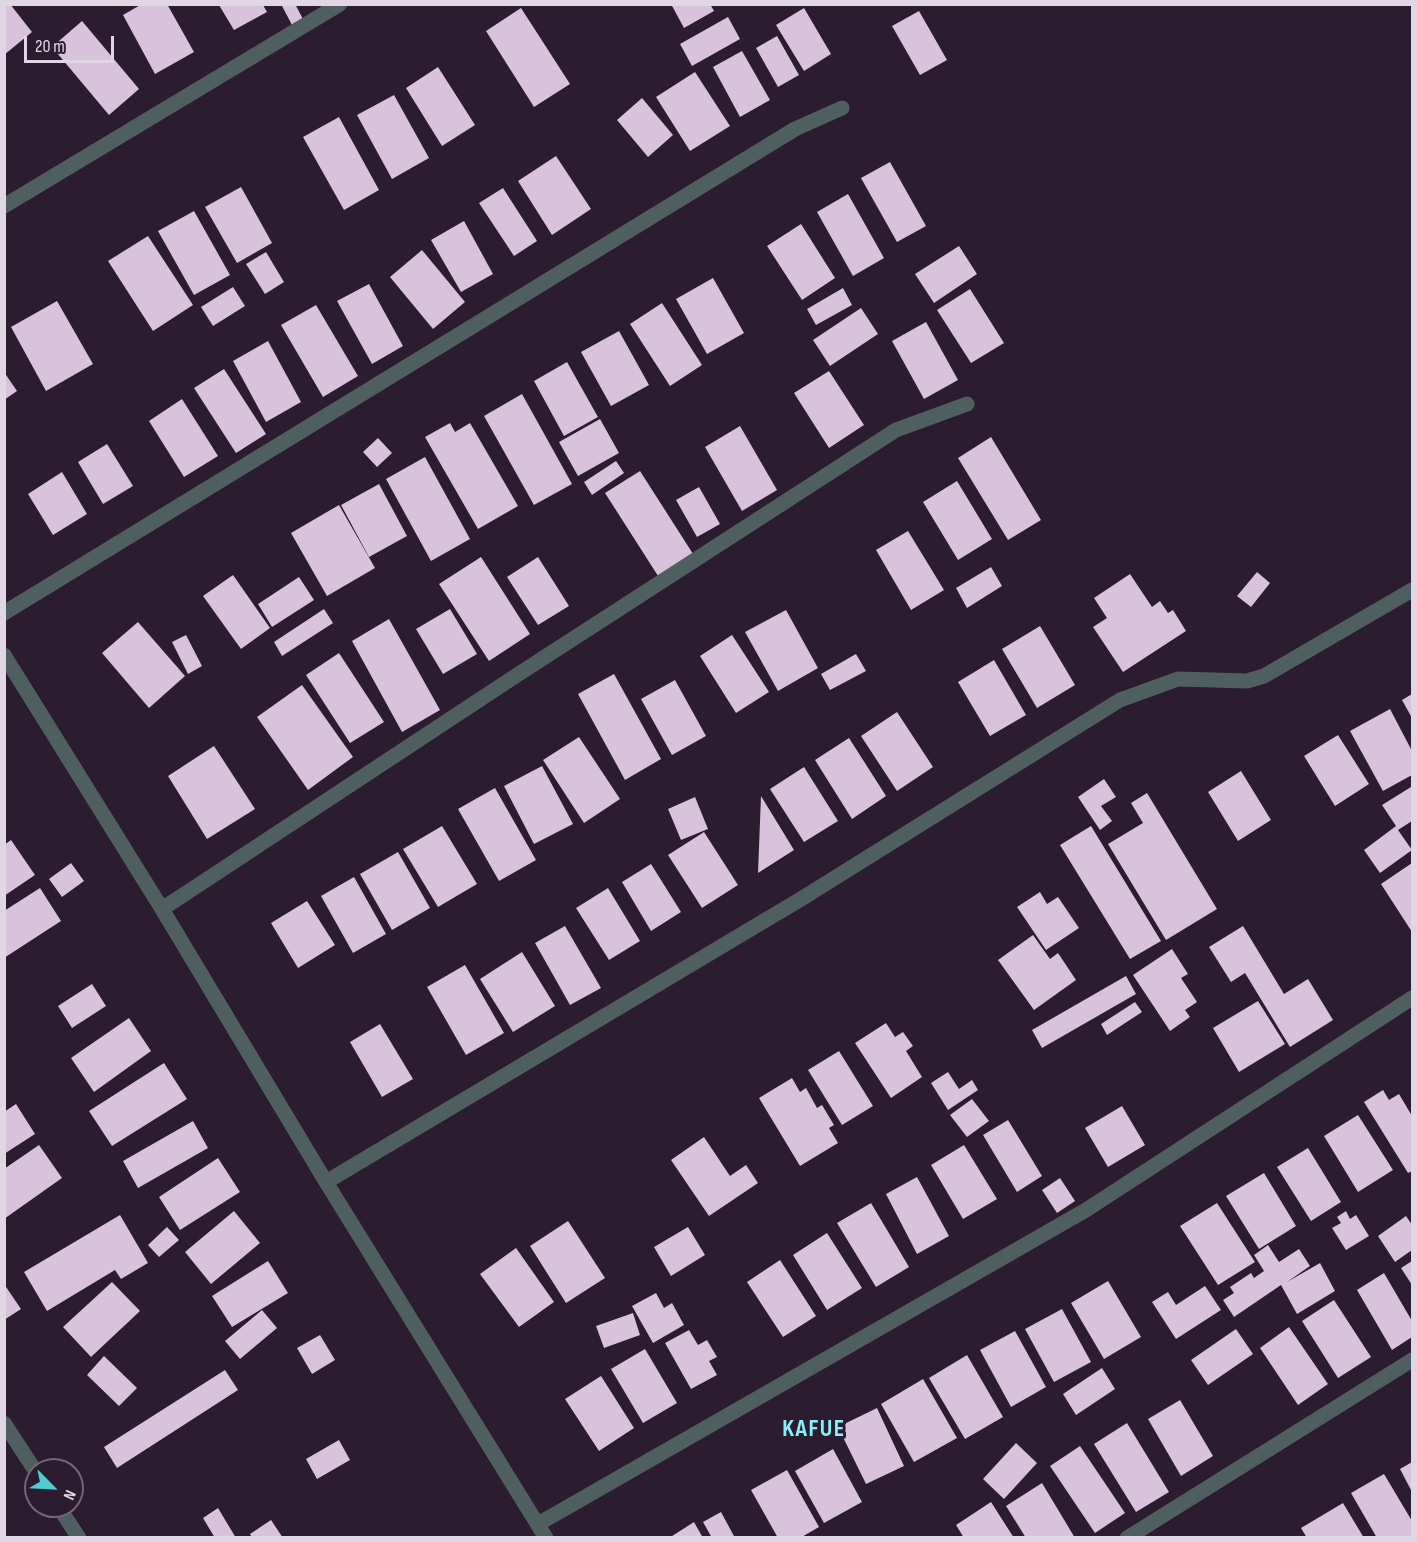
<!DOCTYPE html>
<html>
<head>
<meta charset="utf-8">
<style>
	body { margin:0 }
	#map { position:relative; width:1417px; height:1542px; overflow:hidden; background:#2c1c2f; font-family:"Sofia Sans Condensed",sans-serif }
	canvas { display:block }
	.frame { position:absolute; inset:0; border:6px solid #e1d6e3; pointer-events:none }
	.north { position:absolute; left:24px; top:1458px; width:60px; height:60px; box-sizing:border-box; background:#2c1c2f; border:2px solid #746677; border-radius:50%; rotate:114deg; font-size:16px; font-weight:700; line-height:24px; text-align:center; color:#e1d6e3 }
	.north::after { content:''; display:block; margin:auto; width:21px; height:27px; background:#51ccd3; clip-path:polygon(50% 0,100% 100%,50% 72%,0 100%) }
	.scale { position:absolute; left:24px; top:36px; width:90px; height:27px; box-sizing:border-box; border:3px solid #e1d6e3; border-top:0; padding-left:8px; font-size:18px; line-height:21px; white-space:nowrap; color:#e1d6e3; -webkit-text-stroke:4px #2c1c2f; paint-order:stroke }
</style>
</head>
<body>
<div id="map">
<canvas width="1417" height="1542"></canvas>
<div class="frame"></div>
<div class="north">N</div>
<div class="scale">20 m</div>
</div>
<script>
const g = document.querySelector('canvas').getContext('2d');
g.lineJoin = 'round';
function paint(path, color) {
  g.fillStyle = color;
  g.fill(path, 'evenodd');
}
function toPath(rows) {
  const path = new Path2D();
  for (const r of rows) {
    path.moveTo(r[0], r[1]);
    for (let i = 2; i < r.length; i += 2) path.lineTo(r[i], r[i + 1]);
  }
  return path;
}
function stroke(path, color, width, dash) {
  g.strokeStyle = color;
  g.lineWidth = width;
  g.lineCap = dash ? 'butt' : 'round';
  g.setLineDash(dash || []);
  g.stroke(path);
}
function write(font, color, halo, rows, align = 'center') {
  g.font = font + ' "Sofia Sans Condensed",sans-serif';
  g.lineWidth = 6;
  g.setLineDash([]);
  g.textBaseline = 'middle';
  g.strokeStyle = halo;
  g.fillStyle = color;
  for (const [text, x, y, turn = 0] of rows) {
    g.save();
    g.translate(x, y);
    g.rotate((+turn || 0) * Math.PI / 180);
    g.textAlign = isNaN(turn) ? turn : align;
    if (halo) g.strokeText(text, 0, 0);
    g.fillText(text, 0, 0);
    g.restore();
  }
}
paint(toPath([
	[7,4,10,4,32,32,4,55,4,6],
	[142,4,167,4,194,52,155,74,123,15],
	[281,4,295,4,303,19,292,25],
	[671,4,710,4,714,11,684,28],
	[219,5,263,5,267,12,234,30],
	[521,8,570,84,534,107,486,31],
	[804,8,831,54,804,71,776,25],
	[919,11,947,60,920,75,892,26],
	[728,17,740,39,692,66,680,44],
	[82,21,139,89,109,115,52,47],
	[777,36,799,75,778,87,756,48],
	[742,51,770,100,740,117,713,67],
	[438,67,475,125,442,146,406,88],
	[695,72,730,126,690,151,656,97],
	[394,95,429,158,392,179,357,115],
	[642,98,673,135,648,157,617,120],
	[339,117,379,190,344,210,303,137],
	[556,156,591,209,552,235,518,181],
	[890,162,926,226,897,242,861,178],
	[241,187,272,243,237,263,205,207],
	[503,188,537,241,514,256,479,203],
	[848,194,884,258,853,276,817,212],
	[194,211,230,275,194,295,158,231],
	[464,221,493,274,461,292,431,240],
	[801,224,835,278,802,300,767,246],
	[148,236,193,305,153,331,108,261],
	[959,246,977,274,934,303,915,274],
	[422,250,465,302,433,329,390,277],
	[266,252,284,282,265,294,246,264],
	[713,278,744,333,707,354,676,299],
	[369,284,403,346,372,364,337,301],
	[233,287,245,306,213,326,201,307],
	[843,288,852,305,816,325,807,309],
	[970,289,1004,343,971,363,937,310],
	[57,301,93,364,46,391,11,327],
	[662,303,702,365,670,386,630,324],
	[316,305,358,376,323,397,281,325],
	[861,308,878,334,830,366,813,340],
	[926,322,958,380,924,399,892,341],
	[619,331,649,385,611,406,581,352],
	[268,341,301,402,266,422,233,361],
	[567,362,598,417,564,436,534,381],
	[224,369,266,434,236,453,194,388],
	[829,371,864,425,829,448,794,393],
	[4,372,17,391,4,400],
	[522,394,572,484,534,505,484,416],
	[182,399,218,456,184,477,149,421],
	[600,419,619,453,578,476,559,442],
	[450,423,455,432,470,423,518,506,478,529,425,437],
	[740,426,777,490,742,511,705,447],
	[991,437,1041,520,1008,540,958,458],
	[378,438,392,453,377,467,363,452],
	[107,444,133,486,103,504,78,462],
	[425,457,470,539,431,561,386,479],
	[616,461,624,473,592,495,584,482],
	[640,471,695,557,660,579,605,493],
	[62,472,87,514,53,535,28,494],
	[957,481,992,539,958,560,923,502],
	[379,484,407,536,369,557,341,505],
	[699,487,720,524,697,537,676,500],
	[339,505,375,568,327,596,291,533],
	[908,531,944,590,911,610,876,550],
	[481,557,530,634,489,661,439,584],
	[538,557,569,606,538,625,507,577],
	[991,567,1002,586,967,608,956,588],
	[1257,572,1270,583,1251,607,1237,596],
	[1130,574,1152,607,1160,601,1168,613,1173,610,1186,631,1123,672,1093,627,1107,618,1094,598],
	[233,575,270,628,241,649,203,596],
	[299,577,314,600,272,627,258,604],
	[324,609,333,623,282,656,274,642],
	[450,609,477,654,443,674,416,629],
	[786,610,818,668,778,691,745,632],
	[389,619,440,710,402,732,352,641],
	[138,622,185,676,149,708,102,653],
	[1040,626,1075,685,1037,708,1002,649],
	[186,635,202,666,188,674,172,642],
	[732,635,769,692,736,713,700,656],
	[339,653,384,722,350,743,306,675],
	[856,654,866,671,830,690,821,674],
	[994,660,1026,715,990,736,958,682],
	[614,674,661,759,625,780,578,694],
	[675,680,706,736,672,755,641,699],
	[302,685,353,757,308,790,257,717],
	[1412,694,1412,718,1402,700],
	[1390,709,1412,751,1412,775,1383,791,1350,731],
	[897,712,933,767,897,791,861,736],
	[1338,735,1369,784,1335,806,1304,756],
	[579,737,620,799,584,823,543,760],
	[849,738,886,796,852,819,815,760],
	[214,746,255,809,207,839,168,776],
	[542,766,573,824,534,844,504,786],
	[804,767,838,821,804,842,770,789],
	[1241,771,1271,820,1238,841,1208,792],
	[1104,779,1116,797,1101,806,1112,821,1100,830,1078,797],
	[1411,787,1412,789,1412,821,1398,830,1412,850,1380,873,1364,850,1396,826,1382,805],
	[495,788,536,860,499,881,458,809],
	[1147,793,1217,909,1166,940,1108,844,1143,823,1131,803],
	[761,796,794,850,758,873],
	[695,797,708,829,681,840,668,809],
	[442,826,477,884,438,907,403,849],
	[1091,826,1161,941,1130,959,1060,845],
	[704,832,738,885,702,908,668,855],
	[11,840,35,875,4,896,4,845],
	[398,852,430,908,392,930,360,874],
	[71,863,84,881,62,897,49,879],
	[1412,863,1412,932,1381,884],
	[651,864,681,912,651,931,622,882],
	[354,877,386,934,353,953,321,896],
	[40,888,61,921,4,958,4,911],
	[608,888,640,941,609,960,576,908],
	[1040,892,1047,904,1058,897,1079,928,1046,950,1017,907],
	[307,901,335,945,298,968,271,923],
	[565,926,601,988,570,1005,535,943],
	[1243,926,1284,994,1308,979,1333,1020,1290,1047,1245,973,1231,982,1209,947],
	[1033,935,1050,959,1058,953,1076,980,1034,1010,998,960],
	[1172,949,1188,974,1181,978,1197,1002,1185,1010,1190,1017,1170,1031,1133,975],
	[522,952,555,1006,513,1032,480,979],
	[465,965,504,1033,466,1055,427,987],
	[1126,976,1136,994,1042,1048,1032,1030],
	[92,984,106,1006,72,1028,58,1006],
	[1258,1001,1285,1044,1239,1072,1213,1028],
	[1135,1002,1142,1012,1107,1035,1101,1024],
	[129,1018,151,1051,94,1092,71,1058],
	[886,1023,895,1037,903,1032,913,1046,906,1051,922,1077,891,1098,855,1043],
	[380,1024,413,1079,382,1097,350,1042],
	[839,1051,873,1106,842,1125,808,1070],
	[164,1063,187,1099,112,1146,89,1111],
	[948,1072,959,1089,972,1080,978,1090,948,1110,931,1083],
	[792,1078,800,1092,806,1088,817,1108,822,1105,834,1125,829,1128,838,1143,800,1166,759,1098],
	[1383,1090,1389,1100,1399,1094,1412,1116,1412,1171,1408,1173,1364,1102],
	[972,1099,989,1121,967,1137,950,1115],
	[16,1104,35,1134,4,1154,4,1112],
	[1122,1106,1145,1145,1108,1167,1085,1128],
	[1358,1115,1393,1170,1358,1192,1324,1136],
	[1008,1120,1042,1176,1017,1192,983,1135],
	[193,1121,208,1148,138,1188,123,1161],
	[704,1137,730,1176,746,1165,758,1183,709,1216,671,1160],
	[39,1145,62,1178,4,1219,4,1169],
	[964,1145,997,1199,963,1219,931,1165],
	[1308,1148,1341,1202,1311,1221,1277,1167],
	[218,1158,240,1192,180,1230,159,1197],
	[1264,1173,1296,1226,1259,1249,1226,1196],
	[917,1177,949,1236,917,1254,886,1194],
	[1060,1178,1075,1201,1057,1213,1042,1190],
	[871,1203,909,1267,876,1287,837,1223],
	[1217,1203,1255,1262,1218,1285,1180,1226],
	[234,1211,260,1243,211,1284,185,1252],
	[1346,1211,1350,1219,1356,1215,1369,1236,1346,1250,1332,1228,1341,1223,1337,1217],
	[120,1215,148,1263,121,1279,115,1270,47,1311,24,1272],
	[1406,1216,1412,1225,1412,1250,1395,1262,1378,1236],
	[568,1221,605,1278,566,1303,530,1246],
	[167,1227,179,1240,159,1257,148,1245],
	[688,1227,705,1255,671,1276,654,1247],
	[827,1233,862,1288,827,1310,793,1255],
	[1268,1245,1279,1262,1299,1249,1310,1266,1287,1282,1320,1263,1335,1291,1297,1314,1281,1285,1234,1317,1223,1300,1234,1293,1230,1287,1251,1273,1254,1278,1264,1271,1254,1255],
	[516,1248,554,1302,519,1327,480,1274],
	[780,1260,816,1316,783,1337,747,1282],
	[268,1261,288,1293,232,1327,212,1296],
	[1412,1261,1412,1285,1401,1268],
	[1384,1273,1412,1321,1412,1337,1392,1350,1357,1290],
	[1108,1281,1141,1337,1104,1359,1071,1303],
	[112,1282,140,1311,91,1357,63,1327],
	[4,1284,21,1309,4,1320],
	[1205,1286,1221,1310,1176,1339,1152,1302,1168,1292,1176,1305],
	[656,1293,664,1308,672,1303,684,1325,653,1343,632,1306],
	[1334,1300,1371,1357,1338,1378,1302,1321],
	[1062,1309,1091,1362,1054,1382,1025,1329],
	[262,1310,277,1328,240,1359,225,1341],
	[633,1313,640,1335,604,1348,596,1326],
	[1289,1327,1328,1384,1298,1405,1260,1348],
	[1236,1329,1253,1354,1208,1385,1191,1360],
	[689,1330,698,1345,707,1340,717,1357,709,1361,717,1375,691,1389,665,1343],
	[1015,1331,1046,1387,1011,1407,980,1350],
	[320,1335,335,1360,312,1374,297,1348],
	[645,1349,677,1403,643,1423,611,1369],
	[967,1355,1003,1417,965,1439,929,1378],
	[104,1356,137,1388,119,1406,87,1375],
	[1102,1368,1115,1389,1076,1415,1063,1394],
	[225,1370,238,1390,117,1468,104,1447],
	[601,1376,634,1428,599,1451,565,1399],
	[923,1379,957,1438,914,1462,881,1404],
	[1180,1400,1213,1456,1181,1476,1148,1419],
	[877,1408,904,1466,866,1484,838,1427],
	[1127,1423,1169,1492,1136,1512,1094,1444],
	[339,1440,350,1460,317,1479,306,1459],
	[1016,1443,1037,1463,1004,1499,983,1479],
	[1080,1446,1125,1513,1095,1533,1050,1466],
	[833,1449,862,1502,824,1523,795,1471],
	[1412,1462,1412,1492,1400,1469],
	[787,1470,819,1527,800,1538,778,1538,751,1490],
	[1384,1474,1412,1521,1412,1538,1377,1538,1351,1493],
	[1042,1483,1075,1538,1026,1538,1006,1506],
	[991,1502,1014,1538,964,1538,956,1525],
	[1343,1503,1364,1538,1307,1538,1301,1528],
	[218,1508,236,1538,215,1538,203,1518],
	[721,1512,735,1538,712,1538,703,1522],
	[271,1520,283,1538,252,1538,250,1534],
	[694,1522,703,1538,669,1538]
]), '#d8c2dc');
stroke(toPath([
	[4,206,340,4],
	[4,613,795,129,842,108],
	[4,655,162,909,326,1182,546,1538],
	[162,909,514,677,896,430,967,404],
	[326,1182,801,899,1120,700,1178,679,1247,681,1264,676,1412,590],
	[4,1423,36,1472],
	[58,1506,79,1538],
	[538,1524,1086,1210,1412,998],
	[1127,1538,1412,1360]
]), '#4f5f60', 15);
g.letterSpacing = '1.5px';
write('bold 24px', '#87f2f8', '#2c1c2f', [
	["KAFUE",814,1430]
]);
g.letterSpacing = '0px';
</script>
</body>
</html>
